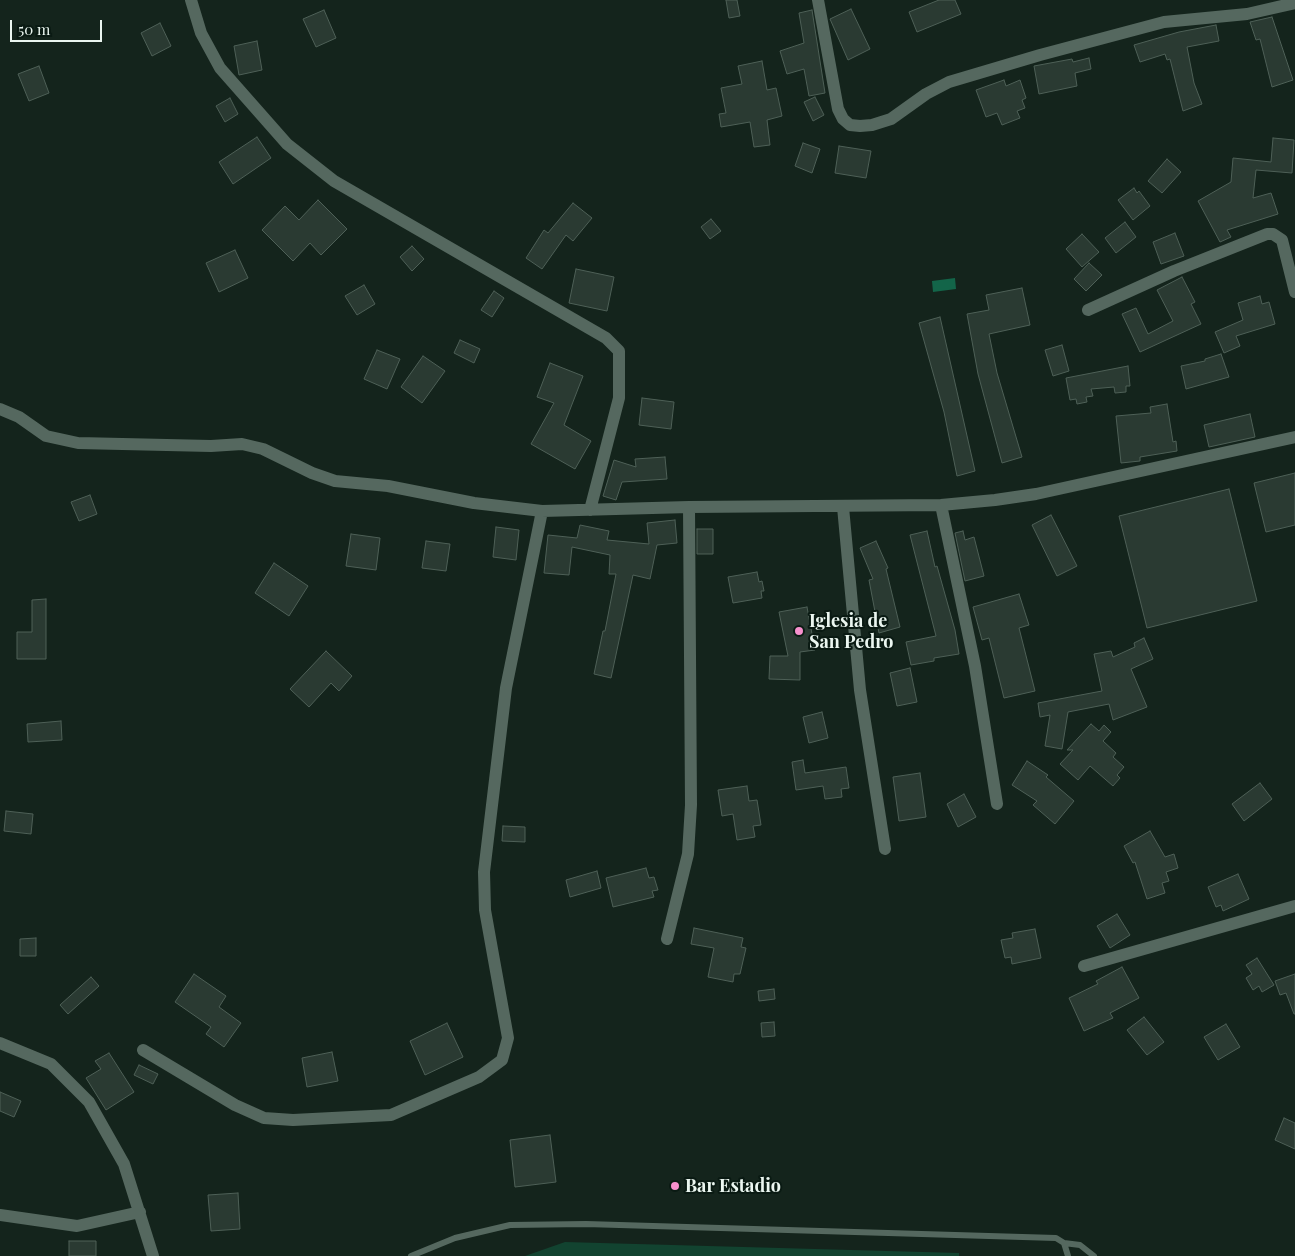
<!DOCTYPE html>
<html>
<head>
<meta charset="utf-8">
<style>
	body { margin:0 }
	#map { position:relative; width:1295px; height:1256px; overflow:hidden; background:#14241c; font-family:"Playfair Display",serif }
	canvas { display:block }
	.scale { position:absolute; left:10px; top:20px; width:92px; height:22px; box-sizing:border-box; border:2px solid #ebf6f0; border-top:0; padding-left:6px; font-size:15px; line-height:18px; white-space:nowrap; color:#ebf6f0; -webkit-text-stroke:4px #0a1a13; paint-order:stroke }
</style>
</head>
<body>
<div id="map">
<canvas width="1295" height="1256"></canvas>
<div class="scale">50 m</div>
</div>
<script>
const g = document.querySelector('canvas').getContext('2d');
g.lineJoin = 'round';
function paint(path, color) {
  g.fillStyle = color;
  g.fill(path, 'evenodd');
}
function toPath(rows) {
  const path = new Path2D();
  for (const r of rows) {
    path.moveTo(r[0], r[1]);
    for (let i = 2; i < r.length; i += 2) path.lineTo(r[i], r[i + 1]);
  }
  return path;
}
function stroke(path, color, width, dash) {
  g.strokeStyle = color;
  g.lineWidth = width;
  g.lineCap = dash ? 'butt' : 'round';
  g.setLineDash(dash || []);
  g.stroke(path);
}
function write(font, color, halo, rows, align = 'center') {
  g.font = font + ' "Playfair Display",serif';
  g.lineWidth = 4;
  g.setLineDash([]);
  g.textBaseline = 'middle';
  g.strokeStyle = halo;
  g.fillStyle = color;
  for (const [text, x, y, turn = 0] of rows) {
    g.save();
    g.translate(x, y);
    g.rotate((+turn || 0) * Math.PI / 180);
    g.textAlign = isNaN(turn) ? turn : align;
    if (halo) g.strokeText(text, 0, 0);
    g.fillText(text, 0, 0);
    g.restore();
  }
}
paint(toPath([
	[565,1242,959,1253,959,1256,525,1256]
]), '#124330');
paint(toPath([
	[955,278,956,289,933,292,932,281]
]), '#136549');
const building = toPath([
	[726,0,737,0,740,16,729,18,726,0],
	[939,0,955,0,961,14,917,32,909,12,939,0],
	[851,9,870,49,848,60,830,19,851,9],
	[324,10,336,38,316,47,303,19,324,10],
	[812,10,825,93,809,96,804,69,787,74,780,51,804,43,799,13,812,10],
	[1272,17,1293,80,1272,87,1260,39,1256,40,1250,22,1272,17],
	[160,23,171,46,152,56,141,33,160,23],
	[1216,25,1219,41,1187,47,1194,83,1202,104,1183,111,1170,59,1167,60,1165,54,1140,62,1134,45,1179,32,1216,25],
	[257,41,262,70,239,75,234,46,257,41],
	[1089,58,1091,69,1075,73,1077,86,1039,94,1034,66,1072,59,1073,62,1089,58],
	[762,61,767,90,776,88,782,116,767,120,770,145,754,147,750,122,721,127,719,114,726,113,721,88,742,84,738,66,762,61],
	[39,66,49,93,29,101,18,74,39,66],
	[1004,80,1006,86,1020,80,1026,98,1022,100,1025,108,1017,111,1020,118,1002,125,997,113,986,117,976,90,1004,80],
	[815,97,824,115,813,121,804,102,815,97],
	[230,98,238,114,225,122,216,106,230,98],
	[257,137,271,158,233,184,219,162,257,137],
	[1273,138,1294,140,1292,173,1256,170,1253,198,1271,193,1278,214,1227,230,1231,237,1220,242,1198,201,1231,182,1233,158,1271,162,1273,138],
	[803,143,820,149,812,173,795,166,803,143],
	[839,146,871,151,866,178,835,173,839,146],
	[1167,159,1181,172,1162,193,1148,181,1167,159],
	[1134,188,1137,193,1139,191,1150,206,1133,220,1118,200,1134,188],
	[318,200,347,229,321,255,310,243,293,261,262,230,285,206,299,220,318,200],
	[573,203,592,218,573,241,566,235,542,269,526,258,544,230,548,233,573,203],
	[711,219,721,231,710,239,701,227,711,219],
	[1125,222,1136,237,1116,253,1105,238,1125,222],
	[1175,233,1184,256,1161,264,1153,242,1175,233],
	[1082,234,1099,252,1082,267,1066,249,1082,234],
	[412,246,424,259,412,271,400,257,412,246],
	[235,250,248,278,219,292,206,263,235,250],
	[1089,263,1102,275,1086,291,1074,279,1089,263],
	[576,269,614,277,607,311,569,303,576,269],
	[1182,277,1195,302,1191,304,1201,324,1140,352,1122,314,1136,308,1148,334,1173,321,1157,290,1182,277],
	[364,285,375,304,357,315,345,296,364,285],
	[1022,288,1030,325,989,334,997,373,1022,457,1002,463,978,374,967,314,989,310,986,295,1022,288],
	[494,291,504,298,492,317,481,310,494,291],
	[1260,296,1262,304,1269,302,1275,324,1236,336,1240,346,1224,353,1215,332,1243,320,1238,303,1260,296],
	[940,317,975,471,957,476,944,412,919,323,940,317],
	[460,340,480,349,474,363,454,353,460,340],
	[1062,345,1069,371,1053,376,1045,350,1062,345],
	[377,350,400,359,387,389,364,379,377,350],
	[1221,354,1229,377,1186,389,1181,366,1205,361,1205,359,1221,354],
	[423,356,445,371,422,403,401,387,423,356],
	[550,363,583,376,564,425,591,441,575,469,531,444,554,403,537,397,550,363],
	[1128,366,1130,386,1126,386,1126,392,1115,393,1114,387,1091,389,1093,396,1086,397,1087,402,1077,404,1076,399,1070,400,1066,378,1128,366],
	[642,398,674,402,671,429,639,425,642,398],
	[1167,404,1173,442,1176,441,1177,451,1140,457,1140,461,1121,463,1116,416,1151,413,1150,407,1167,404],
	[1250,414,1255,437,1209,447,1204,425,1250,414],
	[665,457,667,479,622,482,616,500,603,496,614,460,636,467,635,459,665,457],
	[1295,473,1295,525,1266,532,1254,483,1295,473],
	[1229,489,1257,601,1147,628,1119,516,1229,489],
	[90,495,97,514,79,521,71,502,90,495],
	[1051,515,1077,566,1057,576,1032,525,1051,515],
	[675,520,677,543,657,545,650,579,633,575,611,678,594,674,603,631,605,631,616,574,609,574,610,555,572,547,569,575,544,573,548,535,577,538,580,525,609,531,607,540,649,544,647,523,675,520],
	[496,527,519,530,516,560,493,557,496,527],
	[697,529,713,529,713,554,697,554,697,529],
	[927,531,935,567,937,566,955,630,959,654,934,658,934,661,911,665,906,642,936,636,910,535,927,531],
	[963,531,965,540,974,537,984,576,965,581,955,533,963,531],
	[351,534,380,538,376,570,346,566,351,534],
	[426,541,450,544,446,571,422,568,426,541],
	[876,541,888,568,886,569,900,627,879,633,869,580,873,579,860,548,876,541],
	[274,563,308,586,289,616,255,593,274,563],
	[757,572,759,582,762,581,764,591,761,591,762,598,733,603,728,577,757,572],
	[1019,594,1029,625,1019,628,1035,691,1004,698,989,638,982,640,973,607,1019,594],
	[46,599,46,659,17,659,17,632,32,632,32,600,46,599],
	[807,607,815,650,800,652,800,680,769,679,770,656,788,656,779,612,807,607],
	[1144,638,1153,659,1131,669,1147,707,1113,720,1109,704,1068,712,1062,749,1045,746,1050,715,1040,717,1038,703,1102,691,1094,654,1111,651,1113,657,1135,647,1134,643,1144,638],
	[326,651,352,676,339,691,331,683,309,707,290,689,326,651],
	[910,668,917,702,897,706,890,673,910,668],
	[822,712,828,738,809,743,803,717,822,712],
	[61,721,62,740,28,742,27,724,61,721],
	[1091,724,1099,731,1104,725,1111,732,1103,741,1116,753,1113,757,1124,767,1117,775,1120,778,1113,786,1090,766,1078,780,1060,764,1073,750,1067,750,1091,724],
	[803,760,805,773,846,767,849,788,841,789,842,797,825,799,823,786,796,790,792,762,803,760],
	[1027,761,1048,775,1046,777,1074,801,1055,824,1033,805,1037,801,1012,785,1027,761],
	[920,773,926,817,899,821,893,777,920,773],
	[1260,783,1272,799,1244,821,1232,804,1260,783],
	[747,786,749,801,757,800,761,825,753,826,755,837,737,840,733,814,722,816,718,790,747,786],
	[964,794,976,817,958,827,947,804,964,794],
	[6,811,33,814,31,834,4,831,6,811],
	[503,826,525,827,525,842,502,841,503,826],
	[1150,831,1165,857,1174,854,1178,868,1166,872,1169,881,1162,883,1165,893,1147,899,1135,862,1133,863,1124,846,1150,831],
	[646,868,649,878,654,877,658,890,652,891,654,897,613,907,606,878,646,868],
	[597,871,601,888,570,897,566,880,597,871],
	[1238,874,1249,899,1223,911,1221,905,1216,907,1208,887,1238,874],
	[1117,914,1130,935,1110,948,1097,926,1117,914],
	[694,928,743,938,741,947,746,948,740,974,734,974,733,982,708,977,714,948,691,944,694,928],
	[1035,929,1041,958,1012,964,1011,957,1005,958,1001,940,1013,938,1012,933,1035,929],
	[36,938,36,956,20,956,20,939,36,938],
	[1257,958,1274,985,1262,992,1259,986,1253,990,1246,978,1252,974,1246,965,1257,958],
	[1122,967,1139,998,1110,1013,1113,1018,1084,1031,1069,998,1098,984,1096,981,1122,967],
	[194,974,226,996,219,1007,241,1023,224,1047,206,1034,211,1027,175,1002,194,974],
	[1295,974,1295,1014,1294,1014,1286,993,1280,995,1275,981,1295,974],
	[91,977,99,986,68,1014,60,1005,91,977],
	[774,989,775,999,759,1001,758,991,774,989],
	[1144,1017,1164,1042,1147,1055,1127,1030,1144,1017],
	[774,1022,775,1036,762,1037,761,1023,774,1022],
	[447,1023,463,1057,425,1075,410,1041,447,1023],
	[1226,1024,1240,1047,1218,1060,1204,1037,1226,1024],
	[332,1052,338,1081,307,1087,302,1058,332,1052],
	[109,1053,134,1092,106,1110,86,1078,101,1069,95,1061,109,1053],
	[139,1065,158,1074,153,1084,134,1075,139,1065],
	[0,1092,21,1101,14,1117,0,1111,0,1092],
	[1284,1118,1295,1123,1295,1149,1275,1140,1284,1118],
	[550,1135,556,1182,515,1187,510,1140,550,1135],
	[238,1193,240,1229,211,1231,208,1195,238,1193],
	[69,1241,96,1241,96,1256,69,1256,69,1241]
]);
paint(building, '#2a3a32');
stroke(building, '#4e6057', 1);
stroke(toPath([
	[1064,1243,1080,1245,1094,1256],
	[411,1256,455,1238,510,1225,586,1224,1056,1238,1064,1243,1068,1256]
]), '#55685f', 6);
stroke(toPath([
	[191,0,201,33,220,68,287,144,334,181,606,338,619,351,619,398,590,510],
	[818,0,838,109,843,119,850,125,860,126,872,125,891,119,926,94,949,82,1040,55,1164,22,1247,14,1295,3],
	[1088,310,1174,271,1267,234,1273,234,1282,240,1295,292],
	[0,409,19,417,46,436,78,443,211,446,242,444,263,449,312,473,335,481,388,486,474,503,542,511,689,507,941,505,995,500,1036,494,1295,437],
	[941,505,975,666,997,804],
	[843,507,860,690,885,849],
	[667,939,688,854,691,805,689,507],
	[1084,966,1295,906],
	[0,1043,51,1064,89,1102,124,1164,153,1256],
	[143,1050,235,1105,264,1118,293,1120,391,1115,479,1077,502,1060,508,1038,485,910,484,872,506,688,542,511],
	[0,1215,77,1226,140,1212]
]), '#55685f', 12);
for (const [x, y, r, color] of [
	[799,631,5,"#f790cd"],
	[675,1186,5,"#f790cd"]
]) {
  const dot = new Path2D();
  dot.arc(x, y, r, 0, 2 * Math.PI);
  g.fillStyle = color;
  g.fill(dot);
  stroke(dot, '#0a1a13', 2);
}
write('bold 18px', '#ebf6f0', '#0a1a13', [
	["Iglesia de",809,621],
	["San Pedro",809,642],
	["Bar Estadio",685,1186]
], 'left');
</script>
</body>
</html>
